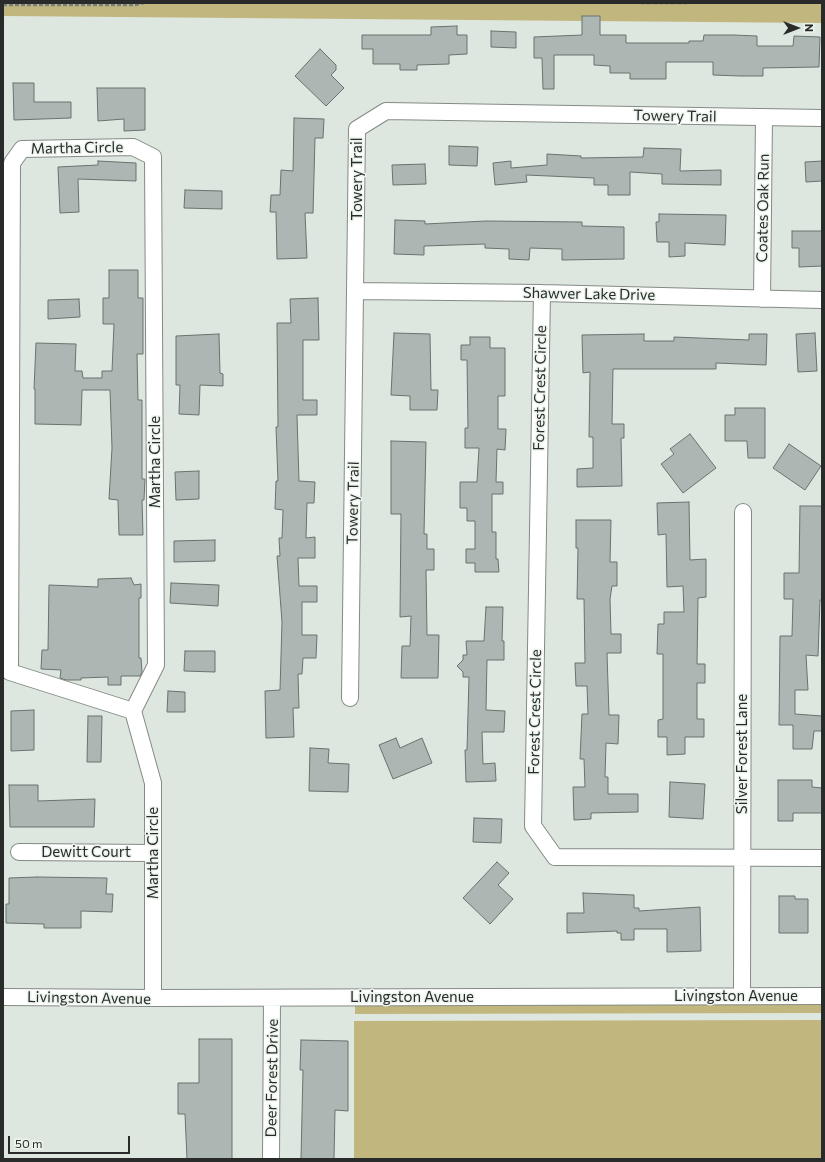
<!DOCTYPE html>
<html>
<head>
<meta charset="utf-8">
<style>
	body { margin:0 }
	#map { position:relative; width:825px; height:1162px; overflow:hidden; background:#dee7df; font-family:Commissioner,sans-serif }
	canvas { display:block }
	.frame { position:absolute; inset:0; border:4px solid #282b29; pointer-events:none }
	.north { position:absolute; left:777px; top:8px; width:40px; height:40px; -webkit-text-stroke:3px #ecf4ed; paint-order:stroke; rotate:90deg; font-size:11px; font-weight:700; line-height:16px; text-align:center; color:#282b29 }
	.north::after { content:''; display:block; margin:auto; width:14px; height:18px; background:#282b29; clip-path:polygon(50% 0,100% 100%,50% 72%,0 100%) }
	.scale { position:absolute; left:8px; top:1136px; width:122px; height:18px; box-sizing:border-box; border:2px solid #282b29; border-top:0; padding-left:5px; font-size:12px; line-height:14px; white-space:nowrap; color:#282b29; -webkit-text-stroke:3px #ecf4ed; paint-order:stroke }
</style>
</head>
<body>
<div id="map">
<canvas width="825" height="1162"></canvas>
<div class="frame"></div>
<div class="north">N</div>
<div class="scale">50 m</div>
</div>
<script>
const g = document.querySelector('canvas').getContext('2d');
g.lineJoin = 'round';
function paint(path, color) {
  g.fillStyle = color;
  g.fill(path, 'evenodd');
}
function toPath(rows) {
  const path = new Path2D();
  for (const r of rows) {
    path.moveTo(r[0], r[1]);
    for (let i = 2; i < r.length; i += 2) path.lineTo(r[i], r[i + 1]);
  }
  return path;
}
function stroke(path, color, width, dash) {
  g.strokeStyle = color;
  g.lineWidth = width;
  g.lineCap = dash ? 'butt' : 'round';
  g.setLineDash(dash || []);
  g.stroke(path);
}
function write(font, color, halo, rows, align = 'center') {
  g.font = font + ' Commissioner,sans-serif';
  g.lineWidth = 3;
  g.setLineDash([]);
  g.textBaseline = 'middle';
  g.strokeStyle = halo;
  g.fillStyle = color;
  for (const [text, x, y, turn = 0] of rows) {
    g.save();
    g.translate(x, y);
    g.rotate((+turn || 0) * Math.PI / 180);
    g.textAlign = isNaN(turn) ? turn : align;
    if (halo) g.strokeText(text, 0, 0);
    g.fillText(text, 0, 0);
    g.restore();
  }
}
paint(toPath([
	[3,3,822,3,822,23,3,16],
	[822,1004,822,1013,355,1014,355,1006],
	[822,1020,822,1159,354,1159,354,1021]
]), '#c2b67f');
const building = toPath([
	[582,16,600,16,600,35,626,35,626,43,689,43,689,41,703,41,704,35,733,35,757,36,757,46,793,46,794,36,820,37,819,67,763,68,763,76,740,76,713,75,713,62,666,62,666,79,630,79,630,73,610,73,610,66,594,65,594,55,554,55,554,89,543,89,542,58,534,58,534,37,582,35,582,16],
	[457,26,457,35,467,35,467,54,449,55,449,64,417,65,417,70,400,70,400,64,373,64,373,49,362,49,362,35,431,35,431,27,457,26],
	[491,31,516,32,516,48,491,47,491,31],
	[320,49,336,65,336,70,331,75,344,88,326,106,295,76,320,49],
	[13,83,34,83,34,102,71,102,71,118,14,120,13,83],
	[97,88,145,88,145,130,124,131,124,119,98,121,97,88],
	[294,118,324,119,323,138,315,138,313,213,305,213,307,258,277,259,276,212,270,212,271,195,280,195,281,170,293,171,294,118],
	[449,146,478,147,477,166,449,165,449,146],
	[644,148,681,149,680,171,721,170,721,185,662,184,662,174,630,172,630,195,608,195,608,185,594,185,594,178,526,175,527,182,495,185,493,163,511,161,511,168,547,165,547,154,581,156,581,158,643,157,644,148],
	[98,161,136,163,136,181,78,179,79,212,60,213,58,167,98,165,98,161],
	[822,161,822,181,806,182,805,162,822,161],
	[425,164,426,184,393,185,392,165,425,164],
	[185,190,222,191,222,209,184,208,185,190],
	[659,214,726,215,725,245,685,243,685,256,669,257,669,242,657,242,656,222,659,222,659,214],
	[395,220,425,221,425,224,486,221,582,222,582,226,624,227,624,259,562,260,562,249,530,248,529,260,509,259,509,249,485,248,485,244,424,246,424,255,394,254,395,220],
	[792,231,822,231,822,266,799,267,799,248,792,248,792,231],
	[109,270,138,270,138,298,143,298,143,354,137,354,138,400,142,400,142,479,145,479,144,500,142,500,143,535,119,535,118,500,109,499,112,448,110,390,82,390,81,425,35,424,35,389,34,389,36,343,76,344,75,371,82,371,83,378,102,378,102,371,112,371,114,324,103,324,103,298,109,298,109,270],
	[318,298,319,340,303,340,303,400,317,400,317,415,297,415,299,481,315,482,314,503,307,503,306,538,315,537,315,558,298,558,299,586,317,586,317,602,302,602,302,635,317,635,316,658,303,658,302,674,298,674,299,708,293,708,294,737,266,738,265,691,280,690,282,622,277,556,280,556,279,538,282,538,283,510,275,509,276,481,278,481,276,427,278,427,277,323,291,323,290,299,318,298],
	[79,299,80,317,48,319,48,300,79,299],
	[394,333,430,334,431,390,438,390,437,410,410,410,410,396,391,395,394,333],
	[815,333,817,371,798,372,796,334,815,333],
	[219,334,220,373,223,374,223,386,200,385,199,415,179,414,180,385,176,385,176,336,219,334],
	[644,334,644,341,674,341,674,337,749,340,749,334,767,334,766,365,716,363,716,369,613,369,612,424,624,424,624,438,621,438,622,486,577,487,577,469,593,468,593,437,589,437,590,372,583,373,582,335,644,334],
	[470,337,490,337,490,348,505,348,505,396,498,396,498,429,506,429,505,450,497,449,496,482,503,482,503,494,492,494,492,532,496,532,496,559,498,559,499,572,475,572,475,563,466,563,466,549,475,549,475,521,467,521,467,508,460,508,460,482,477,482,479,448,465,448,465,428,468,428,467,360,461,360,461,345,470,345,470,337],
	[735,408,765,408,765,458,748,458,747,441,725,441,725,415,735,415,735,408],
	[690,434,716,468,683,493,661,464,674,454,670,449,690,434],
	[391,441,426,442,424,534,427,534,427,549,434,549,434,570,426,570,427,635,439,635,438,678,401,678,402,646,410,646,411,616,400,617,401,514,391,514,391,441],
	[789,444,821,466,805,490,773,468,789,444],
	[199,471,199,499,176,500,175,472,199,471],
	[689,502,690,560,706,559,706,597,698,598,697,664,705,664,705,683,697,683,697,719,704,719,704,737,685,737,685,754,667,755,667,737,658,737,658,720,663,719,663,654,657,654,658,624,664,624,664,612,684,612,683,586,667,587,666,534,658,535,657,503,689,502],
	[800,506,822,506,822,600,820,600,818,656,806,655,808,690,795,690,795,714,822,716,822,731,814,731,812,749,793,749,793,725,779,725,780,636,792,636,793,599,784,599,784,573,799,573,800,506],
	[576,520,611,520,610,562,617,562,617,586,612,586,610,599,611,634,621,634,621,653,607,653,609,715,619,715,618,744,606,743,605,777,608,777,608,794,638,794,638,812,591,813,591,819,574,820,573,787,585,787,584,759,580,759,582,714,588,714,587,686,576,686,575,663,585,663,584,599,577,599,578,548,576,548,576,520],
	[215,540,215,561,174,562,174,541,215,540],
	[131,578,134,585,141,584,141,598,139,598,139,658,141,658,142,672,140,676,121,676,121,685,108,685,108,677,81,678,81,680,66,680,60,678,61,670,41,669,42,650,48,650,49,585,98,587,98,579,131,578],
	[171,583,219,585,218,606,170,603,171,583],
	[486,607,503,607,502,641,504,641,504,660,487,660,486,710,505,711,504,732,482,732,483,764,495,763,496,781,466,782,465,750,467,750,469,677,463,677,463,672,457,666,463,660,463,655,467,655,466,641,484,641,486,607],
	[185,651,215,651,215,672,184,671,185,651],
	[168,691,185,692,185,712,167,712,168,691],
	[34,710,34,750,11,751,11,711,34,710],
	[88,716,102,716,101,762,87,762,88,716],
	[396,738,400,748,422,738,432,763,393,779,379,745,396,738],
	[310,748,329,749,328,763,349,764,348,792,309,791,310,748],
	[778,780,812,780,812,787,822,788,822,813,793,813,793,821,778,821,778,780],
	[670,782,705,784,703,819,669,817,670,782],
	[9,785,38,785,38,801,95,799,94,827,10,827,9,785],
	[474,818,502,819,501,843,473,842,474,818],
	[497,862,509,873,498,885,513,899,490,924,463,898,497,862],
	[37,877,107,878,106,894,113,894,112,912,81,911,81,928,44,928,44,924,6,923,6,904,9,904,9,878,37,877],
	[583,893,634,895,634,908,639,908,639,911,700,907,701,951,667,952,667,929,634,929,634,940,621,940,621,933,617,933,617,931,567,933,567,913,584,913,583,893],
	[779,896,795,896,795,899,808,899,808,933,779,933,779,896],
	[199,1039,232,1039,232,1159,187,1159,185,1114,178,1114,178,1083,199,1083,199,1039],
	[301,1040,348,1041,348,1111,335,1110,334,1159,301,1159,303,1070,300,1070,301,1040]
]);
paint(building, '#acb7b3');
stroke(building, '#68726f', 1);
const minor = toPath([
	[133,147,153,157,156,665,133,711,10,672,12,163,22,149,133,147],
	[356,291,542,293,822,300],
	[542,293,533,826,555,857,822,858],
	[762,299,764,118],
	[350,698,357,129,386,111,822,118],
	[133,711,153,783,153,998],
	[19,852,153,853],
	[742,996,743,512],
	[3,997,153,998,822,996],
	[271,1159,272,998]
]);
stroke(minor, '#838b84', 18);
stroke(toPath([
	[641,3,689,3],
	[3,5,136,5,144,3]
]), '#7a807b', 2.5, [4, 2]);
stroke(minor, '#fff', 16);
write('15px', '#282b29', '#ecf4ed', [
	["Towery Trail",675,116,1],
	["Martha Circle",77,148,-1],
	["Towery Trail",357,179,-90],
	["Coates Oak Run",763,208,-89],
	["Shawver Lake Drive",589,294,1],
	["Forest Crest Circle",540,388,-89],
	["Martha Circle",155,462,-90],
	["Towery Trail",353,503,-89],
	["Forest Crest Circle",535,712,-89],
	["Silver Forest Lane",742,754,-90],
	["Dewitt Court",86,852],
	["Martha Circle",153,853,-90],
	["Livingston Avenue",736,996],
	["Livingston Avenue",412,997],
	["Livingston Avenue",89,998,1],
	["Deer Forest Drive",272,1078,-89]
]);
</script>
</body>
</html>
